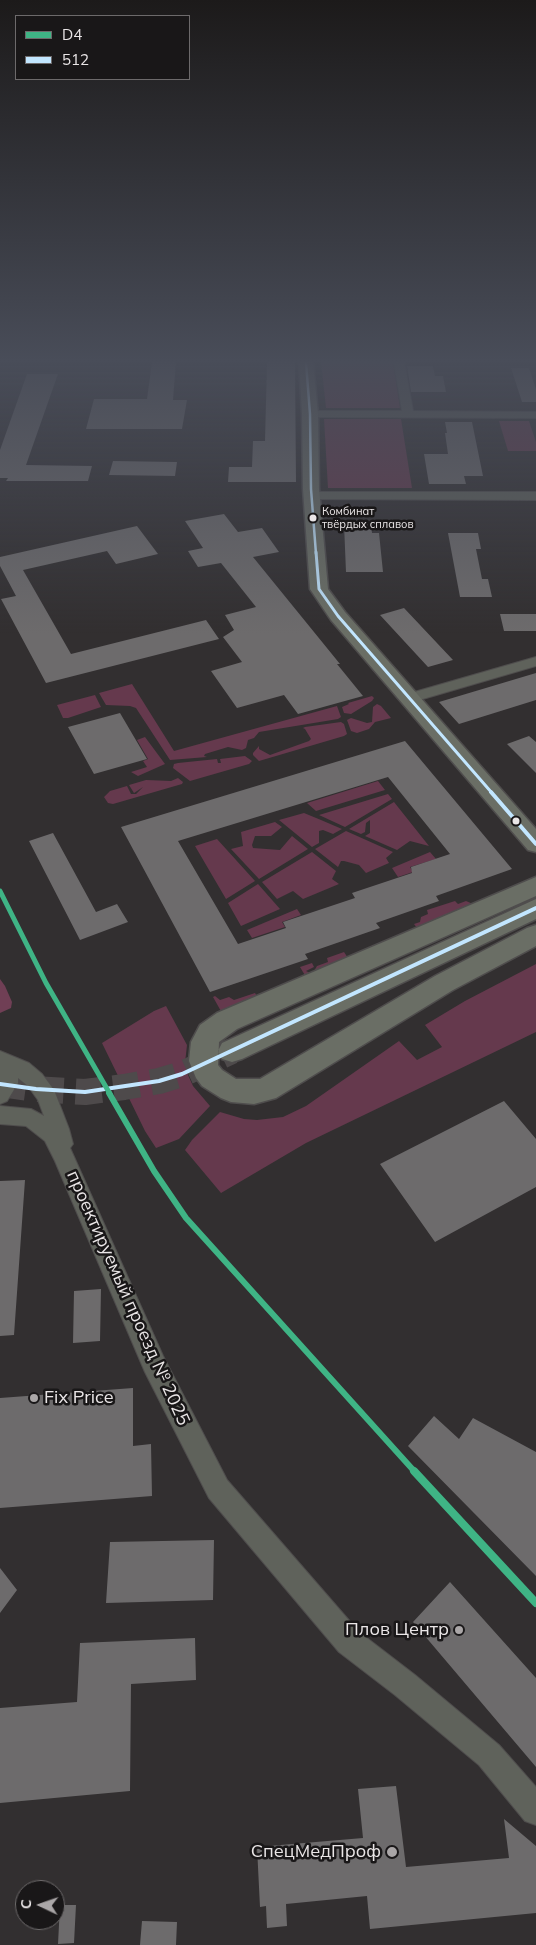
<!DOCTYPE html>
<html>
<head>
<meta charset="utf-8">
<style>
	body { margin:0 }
	#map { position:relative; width:536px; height:1945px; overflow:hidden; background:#322f30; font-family:Mulish,sans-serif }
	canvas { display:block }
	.legend { position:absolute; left:15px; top:15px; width:175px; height:65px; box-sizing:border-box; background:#191718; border:1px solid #6d6a6b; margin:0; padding:6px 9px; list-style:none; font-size:15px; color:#eae6e7 }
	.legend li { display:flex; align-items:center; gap:10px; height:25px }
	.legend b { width:25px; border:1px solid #6d6a6b }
	.north { position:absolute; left:15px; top:1880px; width:50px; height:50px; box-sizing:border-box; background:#191718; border:1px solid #6d6a6b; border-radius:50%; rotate:273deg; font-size:14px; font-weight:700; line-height:20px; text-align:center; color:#eae6e7 }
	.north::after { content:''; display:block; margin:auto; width:18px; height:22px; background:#aaa6a7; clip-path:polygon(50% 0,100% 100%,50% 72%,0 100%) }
</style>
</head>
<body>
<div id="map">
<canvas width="536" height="1945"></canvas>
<ul class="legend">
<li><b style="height:6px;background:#3fb485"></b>D4</li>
<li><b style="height:6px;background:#c2e6ff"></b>512</li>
</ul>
<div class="north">С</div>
</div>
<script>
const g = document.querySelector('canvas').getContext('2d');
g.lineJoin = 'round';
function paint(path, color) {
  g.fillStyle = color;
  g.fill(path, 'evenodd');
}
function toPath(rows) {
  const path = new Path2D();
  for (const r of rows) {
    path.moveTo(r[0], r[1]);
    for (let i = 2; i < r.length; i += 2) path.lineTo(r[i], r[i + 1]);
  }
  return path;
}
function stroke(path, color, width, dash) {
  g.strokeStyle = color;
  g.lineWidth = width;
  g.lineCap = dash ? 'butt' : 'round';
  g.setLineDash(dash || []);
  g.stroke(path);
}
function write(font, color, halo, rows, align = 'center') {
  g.font = font + ' Mulish,sans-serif';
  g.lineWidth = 5;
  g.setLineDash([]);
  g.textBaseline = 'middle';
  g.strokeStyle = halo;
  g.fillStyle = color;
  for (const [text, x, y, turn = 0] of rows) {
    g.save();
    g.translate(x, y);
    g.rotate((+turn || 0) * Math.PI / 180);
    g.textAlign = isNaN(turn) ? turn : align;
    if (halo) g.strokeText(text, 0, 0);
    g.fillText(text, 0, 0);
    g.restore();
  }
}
paint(toPath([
	[321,362,393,362,400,408,326,408],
	[324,419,401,419,412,488,328,488],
	[499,421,529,421,536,442,536,451,508,451],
	[132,684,174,751,337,706,341,717,338,719,259,732,254,738,248,740,246,748,242,750,228,747,205,754,204,756,207,757,170,760,136,708,130,706,106,705,99,693],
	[95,695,101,707,68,718,63,718,57,705],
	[372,696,374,698,372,701,351,714,344,713,342,707,349,704,348,703],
	[377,704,381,706,391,718,375,722,369,729,357,733,351,731,347,720,351,718,367,723,372,722,373,707],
	[341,722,344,724,347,734,344,736,259,761,253,755,253,753,259,746,259,749,270,755,309,741,311,739,305,729,303,728,305,727],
	[145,737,165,764,138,776,131,772,147,767,143,761,148,759,137,740],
	[245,756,252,761,249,764,190,781,173,768,174,764,178,763,217,759,218,763,221,763,220,759],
	[178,778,183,782,182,784,113,804,108,803,104,797,110,791,127,786,131,794,136,794,143,787,134,793,129,785,146,780,171,781],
	[378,781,385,790,316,811,307,803],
	[388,794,392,799,345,827,319,815],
	[394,802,429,846,410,841,397,850,365,836,370,833,370,820,366,823,365,832,361,834,349,829],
	[304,813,321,820,342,829,333,834,323,830,319,831,319,843,312,847,279,820],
	[275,822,282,827,271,836,255,836,252,845,253,848,280,850,292,836,308,849,259,879,231,849,243,846,241,832],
	[346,831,393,852,386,858,389,863,366,873,359,865,344,861,341,861,338,867,315,849],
	[217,839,255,881,226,899,195,846],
	[312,852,336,871,332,879,339,884,303,899,293,891,277,899,262,882],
	[430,852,436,859,410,867,413,872,398,877,392,868],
	[258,884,280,909,241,926,228,903],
	[455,901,458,904,466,901,473,904,417,928,414,924,420,922,421,917,428,914,427,910],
	[297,909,301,915,282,922,285,927,252,938,247,930],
	[344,952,348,958,306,977,300,967,312,963,314,967,306,971,310,973,314,971,317,966,328,962,327,958],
	[536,964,536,1032,306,1143,221,1193,185,1150,192,1140,220,1112,244,1119,257,1120,283,1117,306,1106,399,1041,417,1060,442,1047,425,1025,465,1001],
	[255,993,258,998,222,1013,213,997,215,996,220,1000,229,997,234,1000],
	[166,1006,187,1045,185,1063,188,1075,193,1086,210,1106,179,1139,156,1148,145,1131,102,1043,154,1011]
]), '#65394d');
paint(toPath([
	[0,979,5,986,12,1002,11,1008,0,1013]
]), '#703f55');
paint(toPath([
	[152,362,176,362,173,400,187,400,182,429,86,429,94,399,147,399],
	[267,362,295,362,296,482,228,482,229,467,252,467,253,441,265,441],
	[407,366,433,366,435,376,443,376,446,392,411,392],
	[511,368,529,368,536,389,536,402,522,402],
	[27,374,58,374,26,465,92,466,88,481,6,481,8,478,0,478,0,450],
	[445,422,472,422,483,476,464,476,466,484,429,484,424,454,448,454,445,433,447,433],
	[113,461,177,462,175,476,109,475],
	[224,514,238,532,262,528,279,552,253,557,340,664,337,664,363,696,298,714,284,695,237,708,211,671,242,662,223,637,234,630,225,615,256,607,221,563,198,567,188,551,203,548,185,521],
	[350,520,363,521,371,524,372,533,379,533,383,572,346,572,344,524],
	[137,526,158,554,116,564,107,551,23,570,71,654,206,620,219,639,46,683,1,599,16,596,0,566,0,557],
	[448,533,478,533,481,549,476,549,482,579,488,579,492,597,460,597],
	[404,608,453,660,428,667,380,615],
	[500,614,536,614,536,631,504,631],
	[536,673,536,700,459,724,439,702],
	[120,713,147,759,94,774,68,727],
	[529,736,536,742,536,773,507,744],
	[405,741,512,869,436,896,439,901,376,923,380,928,305,954,308,959,210,992,121,827],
	[388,777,450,854,411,867,412,873,352,893,355,898,283,922,286,928,238,944,178,841],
	[53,833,96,912,117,904,128,922,80,940,29,841],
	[504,1101,536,1139,536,1187,435,1242,380,1164],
	[25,1180,14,1335,0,1336,0,1181],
	[101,1289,100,1341,73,1343,74,1291],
	[133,1388,133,1446,151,1444,152,1496,0,1508,0,1398],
	[434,1416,459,1439,473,1418,536,1452,536,1576,408,1446],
	[214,1540,213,1600,106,1603,110,1542],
	[0,1568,17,1590,0,1613],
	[450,1582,536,1678,536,1767,413,1622],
	[195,1638,196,1680,131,1684,130,1791,0,1803,0,1708,77,1702,80,1643],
	[396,1786,406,1867,509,1858,504,1819,536,1846,536,1913,370,1929,367,1896,286,1904,287,1926,267,1928,266,1906,260,1907,257,1847,363,1838,358,1789],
	[60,1905,76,1905,74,1943,58,1944],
	[142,1921,177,1922,176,1945,140,1945]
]), '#6d6b6c');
stroke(toPath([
	[0,1084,36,1089,85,1092,124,1087,159,1081,182,1074,232,1051]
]), '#4e4a4b', 26, [26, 12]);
const street = toPath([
	[394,362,404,362,413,411,536,412,536,418,310,417,304,414,310,411,402,411,394,362],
	[312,492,536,492,536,500,308,499,306,496,308,493,312,492],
	[536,657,536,666,409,703,404,701,402,698,404,695,536,657],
	[0,1051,29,1063,42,1074,54,1090,69,1129,73,1144,70,1148,163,1356,227,1480,359,1632,415,1675,499,1745,536,1787,536,1825,525,1821,479,1765,395,1695,339,1652,209,1498,145,1372,55,1161,45,1141,26,1126,0,1124,0,1106,31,1109,44,1116,38,1100,28,1086,18,1078,18,1083,7,1101,0,1104,0,1051]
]);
const secondary = toPath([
	[299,362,313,362,318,414,319,489,328,589,345,612,536,829,536,852,528,850,331,620,310,589,303,489,302,414,299,362],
	[536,877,536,896,237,1029,219,1042,218,1065,222,1070,236,1079,260,1079,435,976,527,928,536,925,536,946,453,990,276,1098,254,1104,231,1102,221,1098,202,1086,196,1078,189,1061,191,1042,200,1025,217,1013,536,877],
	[536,899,536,919,242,1059,232,1062,222,1059,218,1051,222,1043,536,899]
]);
stroke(street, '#4f4d4d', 2);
stroke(secondary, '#4f4d4d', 3);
paint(street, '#5f625b');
paint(secondary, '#6a6e65');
stroke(toPath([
	[306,362,310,414,311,489,316,554]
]), '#c2e6ff', 2.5);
stroke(toPath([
	[316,552,319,589,338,616,492,793]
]), '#c2e6ff', 3);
stroke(toPath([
	[491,792,536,844],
	[0,1084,36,1089,85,1092,159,1081,182,1074,536,908]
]), '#c2e6ff', 4);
stroke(toPath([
	[0,891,46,983,110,1094]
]), '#3fb485', 5);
stroke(toPath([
	[109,1093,154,1171,186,1218,415,1472]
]), '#3fb485', 6);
stroke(toPath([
	[414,1471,536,1603]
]), '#3fb485', 8);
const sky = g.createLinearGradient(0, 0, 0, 634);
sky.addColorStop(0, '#1c1a1a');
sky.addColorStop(0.57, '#494d59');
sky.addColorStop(1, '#494d5900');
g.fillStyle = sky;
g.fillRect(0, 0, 536, 634);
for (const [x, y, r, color] of [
	[313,518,4.5,"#eae6e7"],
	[516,821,4.5,"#eae6e7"],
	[34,1398,5,"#aaa6a7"],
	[459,1630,5,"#aaa6a7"],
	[392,1852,6,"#aaa6a7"]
]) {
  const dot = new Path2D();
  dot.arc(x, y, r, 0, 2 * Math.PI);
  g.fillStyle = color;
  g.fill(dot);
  stroke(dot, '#191718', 2);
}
write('11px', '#eae6e7', '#191718', [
	["Комбинат",322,512],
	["твёрдых сплавов",322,525]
], 'left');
write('18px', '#eae6e7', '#191718', [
	["проектируемый проезд № 2025",128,1298,66]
]);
write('18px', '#eae6e7', '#191718', [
	["Fix Price",44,1398,"left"],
	["Плов Центр",449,1630],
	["СпецМедПроф",381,1852]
], 'right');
</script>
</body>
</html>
